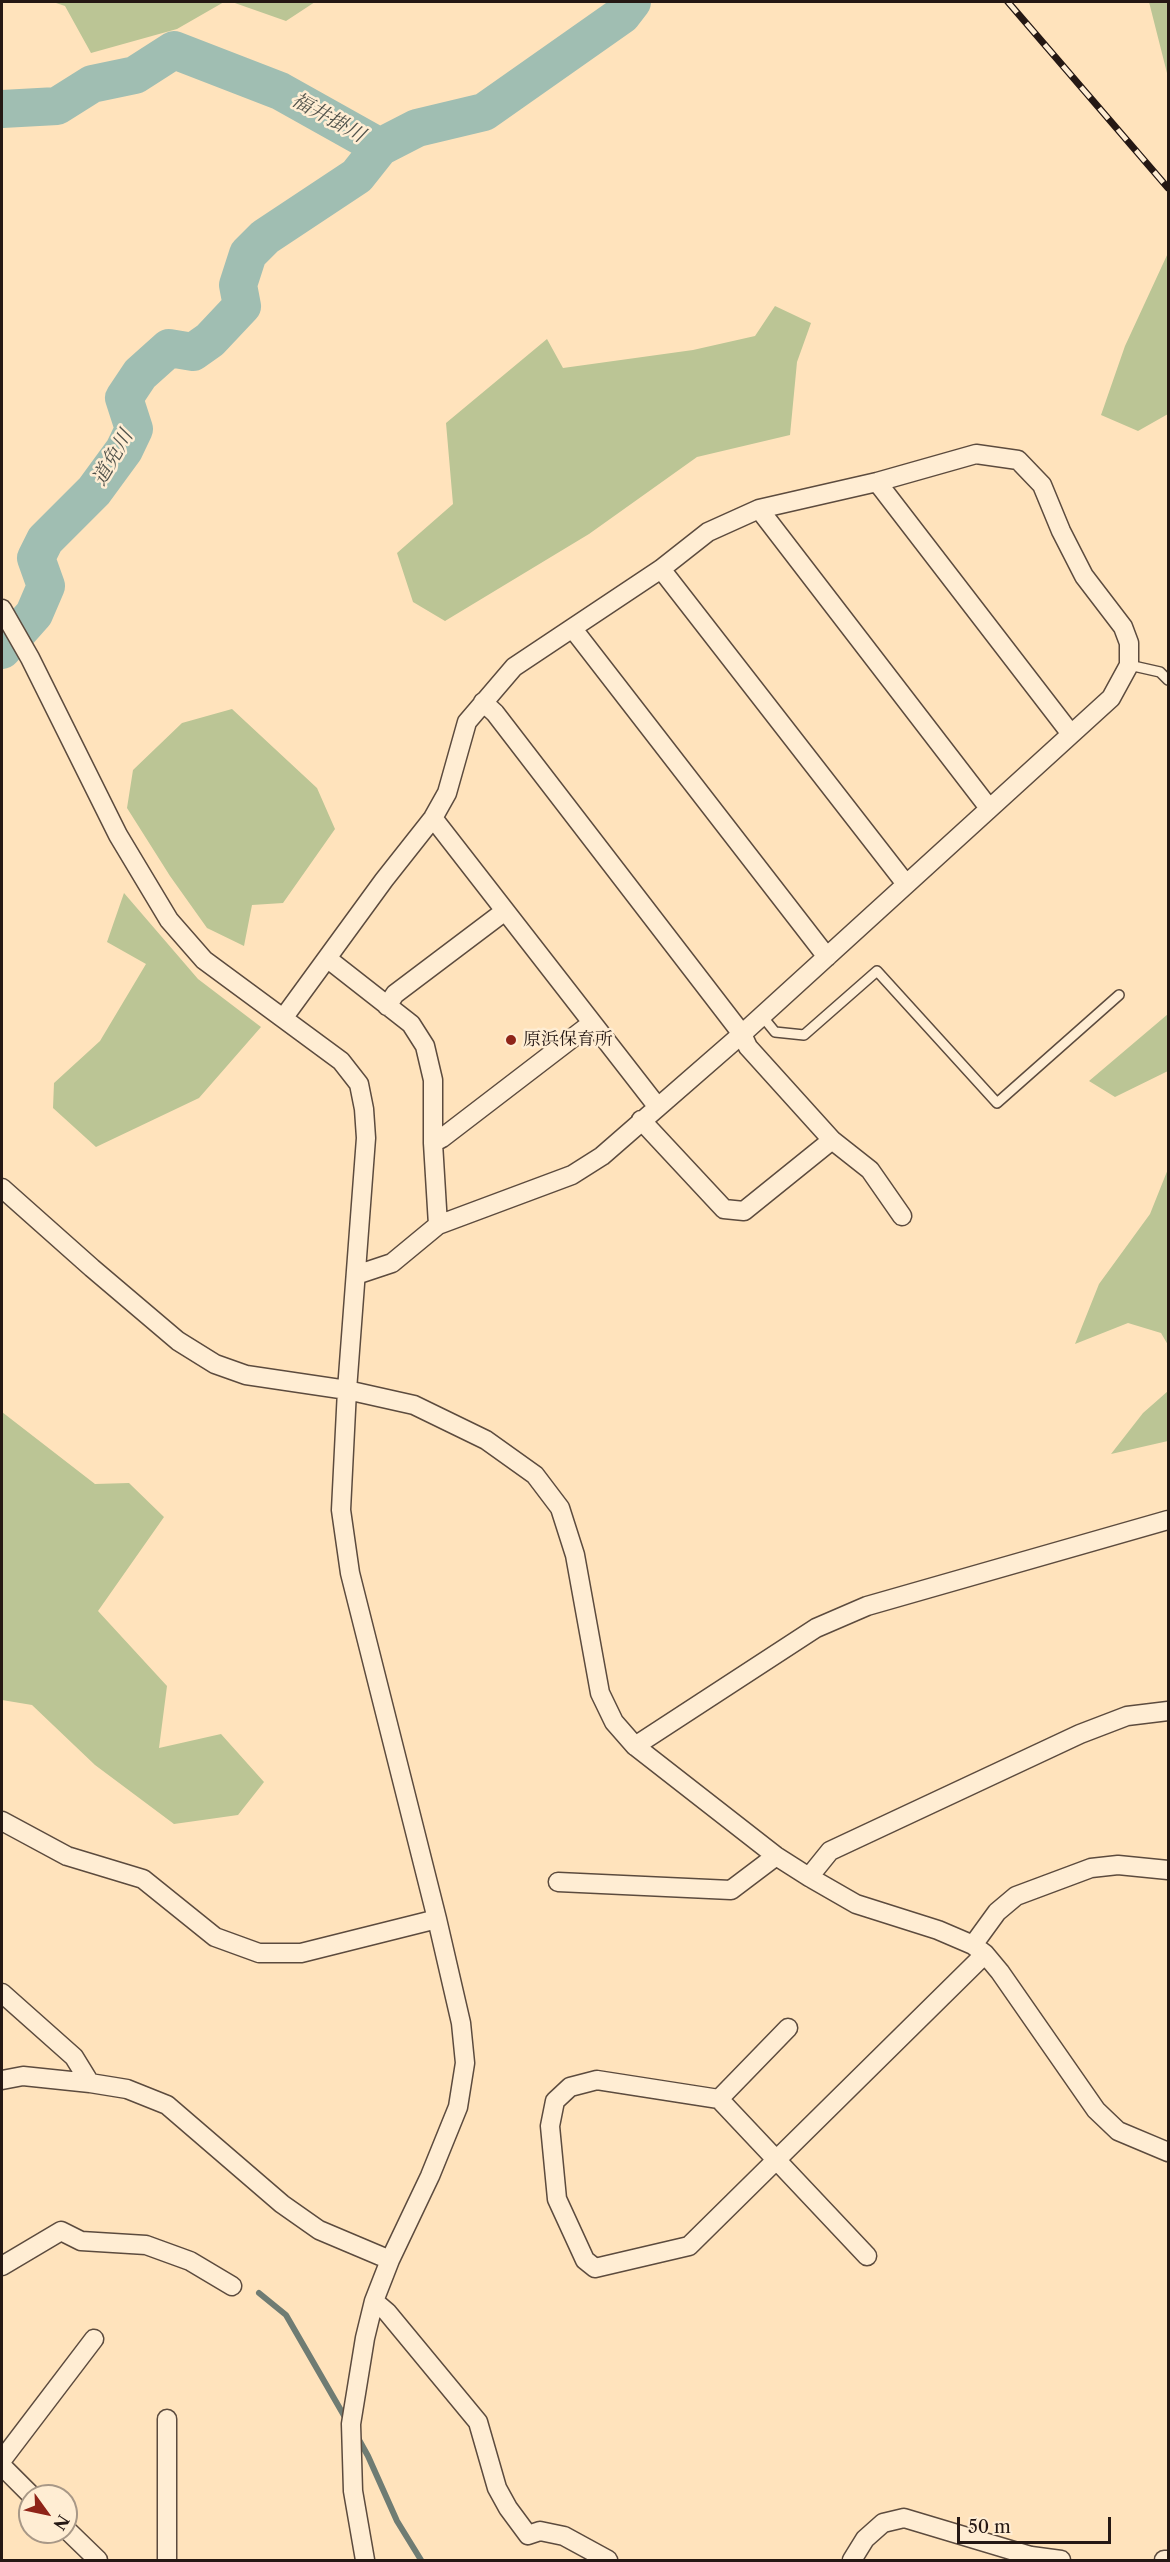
<!DOCTYPE html>
<html>
<head>
<meta charset="utf-8">
<style>
	body { margin:0 }
	#map { position:relative; width:1170px; height:2562px; overflow:hidden; background:#ffe3bc; font-family:"Libre Caslon Text",serif }
	canvas { display:block }
	.frame { position:absolute; inset:0; border:3px solid #251814; pointer-events:none }
	.north { position:absolute; left:18px; top:2484px; width:60px; height:60px; box-sizing:border-box; background:#ffedd3; border:2px solid #a89887; border-radius:50%; rotate:123deg; font-size:16px; font-weight:700; line-height:24px; text-align:center; color:#251814 }
	.north::after { content:''; display:block; margin:auto; width:21px; height:27px; background:#8f2418; clip-path:polygon(50% 0,100% 100%,50% 72%,0 100%) }
	.scale { position:absolute; left:957px; top:2517px; width:154px; height:27px; box-sizing:border-box; border:3px solid #251814; border-top:0; padding-left:8px; font-size:18px; line-height:21px; white-space:nowrap; color:#251814; -webkit-text-stroke:4px #ffedd3; paint-order:stroke }
</style>
</head>
<body>
<div id="map">
<canvas width="1170" height="2562"></canvas>
<div class="frame"></div>
<div class="north">N</div>
<div class="scale">50 m</div>
</div>
<script>
const g = document.querySelector('canvas').getContext('2d');
g.lineJoin = 'round';
function paint(path, color) {
  g.fillStyle = color;
  g.fill(path, 'evenodd');
}
function toPath(rows) {
  const path = new Path2D();
  for (const r of rows) {
    path.moveTo(r[0], r[1]);
    for (let i = 2; i < r.length; i += 2) path.lineTo(r[i], r[i + 1]);
  }
  return path;
}
function stroke(path, color, width, dash) {
  g.strokeStyle = color;
  g.lineWidth = width;
  g.lineCap = dash ? 'butt' : 'round';
  g.setLineDash(dash || []);
  g.stroke(path);
}
function write(font, color, halo, rows, align = 'center') {
  g.font = font + ' "Libre Caslon Text","Noto Serif JP",serif';
  g.lineWidth = 5;
  g.setLineDash([]);
  g.textBaseline = 'middle';
  g.strokeStyle = halo;
  g.fillStyle = color;
  for (const [text, x, y, turn = 0] of rows) {
    g.save();
    g.translate(x, y);
    g.rotate((+turn || 0) * Math.PI / 180);
    g.textAlign = isNaN(turn) ? turn : align;
    if (halo) g.strokeText(text, 0, 0);
    g.fillText(text, 0, 0);
    g.restore();
  }
}
paint(toPath([
	[53,2,224,2,177,29,91,53,65,6],
	[232,2,315,2,286,21],
	[1149,2,1168,2,1168,77],
	[1168,253,1168,414,1138,431,1101,415,1125,346],
	[775,306,811,323,797,362,790,435,697,457,589,534,445,621,413,602,397,553,453,504,446,423,547,339,563,368,693,350,755,336],
	[232,709,317,788,335,829,283,903,252,905,244,946,207,928,170,876,127,808,133,770,182,723],
	[124,893,198,979,261,1027,199,1098,96,1147,53,1108,54,1083,100,1041,146,964,107,942],
	[1168,1014,1168,1071,1115,1097,1089,1081],
	[1168,1169,1168,1345,1161,1333,1128,1323,1075,1344,1099,1284,1150,1214],
	[1168,1391,1168,1441,1111,1454,1143,1413],
	[2,1412,95,1484,129,1483,164,1517,98,1611,167,1686,159,1748,221,1734,264,1782,238,1815,174,1824,95,1765,32,1705,2,1700]
]), '#bbc595');
stroke(toPath([
	[259,2293,286,2315,346,2419],
	[358,2438,368,2456,397,2521,421,2560]
]), '#6f7c73', 6);
stroke(toPath([
	[2,109,57,106,92,84,135,75,174,50,280,91,380,147],
	[2,650,34,614,46,586,36,558,45,540,94,491,124,450,134,429,124,398,140,374,169,348,193,352,210,340,242,306,238,285,248,254,265,237,357,176,380,147,417,128,484,112,622,15,632,2]
]), '#a0beb2', 38);
const lane = toPath([
	[1129,665,1160,672,1168,680],
	[762,1016,775,1032,804,1035,877,971,997,1103,1119,995]
]);
const street = toPath([
	[877,482,1071,734],
	[759,509,989,808],
	[661,569,906,884],
	[2,609,30,658,118,835,169,920,204,960,341,1061,359,1084,364,1109,366,1138,347,1390,341,1510,350,1573,437,1919,461,2023,465,2063,458,2107,430,2176,390,2260,374,2301,365,2338,351,2424,353,2491,365,2560],
	[573,629,827,957],
	[483,702,495,713,742,1034,748,1047,832,1140,870,1170,902,1216],
	[433,818,657,1106],
	[328,959,411,1024,425,1046,433,1080,433,1143,438,1225],
	[387,1006,395,994,505,911],
	[284,1017,384,880,433,818,447,793,467,722,514,667,661,569,708,532,759,509,877,482,976,454,1018,460,1042,485,1061,531,1084,576,1123,627,1129,643,1129,665,1111,698,742,1034,602,1156,572,1175,438,1225,392,1263,356,1275],
	[641,1120,724,1209,744,1211,832,1140],
	[433,1143,442,1138,592,1023],
	[2,1188,92,1268,178,1341,215,1364,246,1375,347,1390,414,1405,486,1440,535,1475,560,1508,575,1555,600,1693,614,1722,635,1746,776,1856,809,1877,856,1904,938,1930,973,1945,985,1954,1000,1972,1096,2110,1118,2131,1168,2152],
	[635,1746,816,1628,867,1606,1168,1520],
	[2,1821,67,1856,143,1879,215,1937,259,1953,301,1953,437,1919],
	[809,1877,830,1851,1080,1734,1127,1716,1168,1711],
	[558,1882,731,1890,776,1856],
	[973,1945,997,1912,1016,1896,1091,1868,1118,1865,1168,1870],
	[2,1993,74,2057,90,2083],
	[788,2028,719,2099,597,2080,570,2087,555,2101,550,2126,557,2199,585,2260,595,2268,689,2246,985,1954],
	[2,2080,23,2076,90,2083,127,2089,167,2105,282,2204,319,2230,390,2260],
	[719,2099,867,2256],
	[2,2266,61,2231,81,2241,146,2245,190,2261,232,2286],
	[374,2301,387,2312,478,2422,497,2488,508,2508,528,2535,540,2531,564,2536,608,2560],
	[2,2460,94,2339],
	[2,2466,32,2496],
	[66,2529,98,2560],
	[167,2560,167,2419],
	[852,2560,865,2539,883,2523,904,2518,1031,2556,1061,2560],
	[1164,2560,1168,2560]
]);
stroke(lane, '#5c4b3e', 12);
stroke(street, '#5c4b3e', 21);
stroke(lane, '#ffedd3', 9);
stroke(street, '#ffedd3', 18);
const rail = toPath([
	[1008,2,1168,188]
]);
stroke(rail, '#251814', 7);
stroke(rail, '#ffedd3', 4.5, [14]);
for (const [x, y, r, color] of [
	[511,1040,6,"#8f2418"]
]) {
  const dot = new Path2D();
  dot.arc(x, y, r, 0, 2 * Math.PI);
  g.fillStyle = color;
  g.fill(dot);
  stroke(dot, '#ffedd3', 2);
}
write('18px', '#251814', '#ffedd3', [
	["原浜保育所",523,1040]
], 'left');
write('italic 20px', '#50524b', '#ffedd3', [
	["福井掛川",328,118,29],
	["道免川",113,458,-60]
]);
</script>
</body>
</html>
